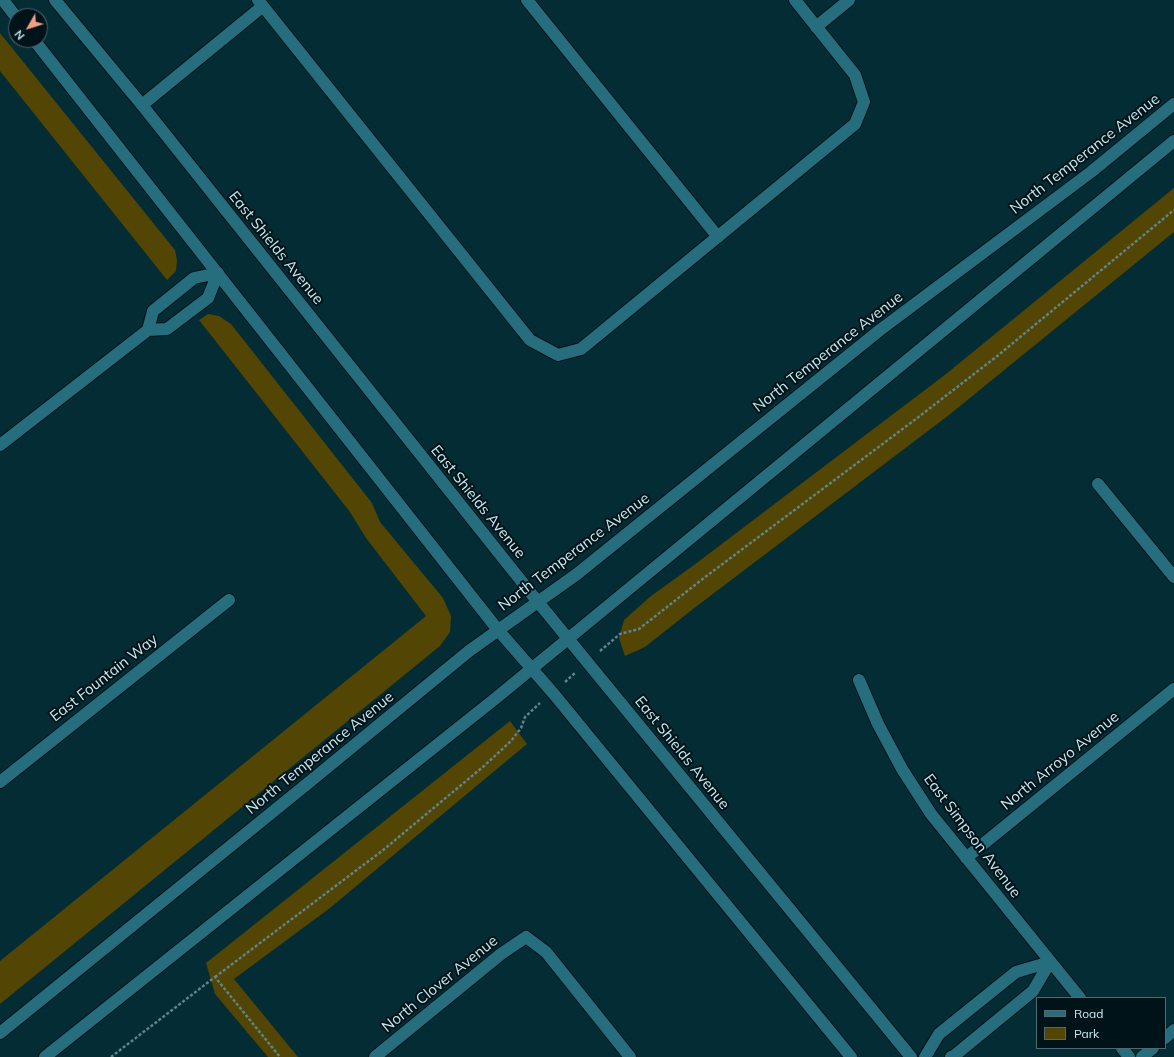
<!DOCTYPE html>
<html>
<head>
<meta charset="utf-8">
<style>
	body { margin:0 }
	#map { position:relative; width:1174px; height:1057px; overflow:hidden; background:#042c34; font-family:Mulish,sans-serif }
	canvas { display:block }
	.legend { position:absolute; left:1036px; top:997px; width:130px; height:52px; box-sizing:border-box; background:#001318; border:1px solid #506970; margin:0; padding:5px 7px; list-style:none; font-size:12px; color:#c9ebf4 }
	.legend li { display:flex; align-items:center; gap:8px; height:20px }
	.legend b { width:20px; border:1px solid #506970 }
	.north { position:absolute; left:8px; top:8px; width:40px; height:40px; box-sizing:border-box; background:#001318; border:1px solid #506970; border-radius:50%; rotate:231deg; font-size:11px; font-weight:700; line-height:16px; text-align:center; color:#c9ebf4 }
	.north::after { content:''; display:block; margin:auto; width:14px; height:18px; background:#f49e88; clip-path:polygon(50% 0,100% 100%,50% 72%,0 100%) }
</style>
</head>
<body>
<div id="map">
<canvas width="1174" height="1057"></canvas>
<ul class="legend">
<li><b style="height:5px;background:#266e7e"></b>Road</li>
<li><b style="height:11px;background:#534503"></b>Park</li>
</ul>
<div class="north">N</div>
</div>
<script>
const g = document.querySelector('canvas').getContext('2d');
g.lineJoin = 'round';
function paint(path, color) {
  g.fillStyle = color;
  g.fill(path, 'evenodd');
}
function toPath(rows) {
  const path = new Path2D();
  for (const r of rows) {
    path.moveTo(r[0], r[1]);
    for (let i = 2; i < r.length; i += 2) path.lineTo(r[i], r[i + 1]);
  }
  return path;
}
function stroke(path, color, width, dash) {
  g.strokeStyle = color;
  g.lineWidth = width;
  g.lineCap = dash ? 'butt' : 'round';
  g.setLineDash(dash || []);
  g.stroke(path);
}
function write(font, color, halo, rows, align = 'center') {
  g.font = font + ' Mulish,sans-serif';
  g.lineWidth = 4;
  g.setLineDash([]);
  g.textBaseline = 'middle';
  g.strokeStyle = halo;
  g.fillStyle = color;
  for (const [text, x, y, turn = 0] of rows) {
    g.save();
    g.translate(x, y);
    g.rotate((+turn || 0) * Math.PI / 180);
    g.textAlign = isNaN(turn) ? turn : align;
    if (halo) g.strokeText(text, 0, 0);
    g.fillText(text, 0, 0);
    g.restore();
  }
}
paint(toPath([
	[0,33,175,250,177,260,176,271,167,280,0,71],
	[1174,188,1174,232,949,415,693,609,645,647,625,656,619,638,624,620,651,596,694,565,946,374],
	[208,314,219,316,231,324,372,503,380,522,443,598,451,616,450,632,440,646,0,1004,0,961,426,616,366,538,350,512,199,320],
	[510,721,527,744,330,908,234,979,298,1057,268,1057,215,994,206,963]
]), '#534503');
const minor = toPath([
	[258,0,530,340,558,355,581,349,855,124,864,102,855,75,795,0],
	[527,0,718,237],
	[816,27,849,0],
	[142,105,263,6],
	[148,330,153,311,194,278,218,273],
	[0,445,148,330,167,329,208,298,218,273],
	[1098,484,1174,577],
	[859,680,878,724,902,769,931,814,1080,998],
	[0,782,229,600],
	[966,858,1174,689],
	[1165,1038,1174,1030],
	[1122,1048,1129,1057],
	[375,1057,501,954,526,937,546,952,630,1057],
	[925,1057,939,1034,1016,972,1050,962],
	[951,1057,954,1056,1033,991,1050,962],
	[1142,1057,1153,1048]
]);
const secondary = toPath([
	[3,0,16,17],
	[55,0,142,105,538,602,911,1057],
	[34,40,498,630,553,693,851,1057],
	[0,1033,307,784,469,651,577,574,880,330,1091,172,1174,104],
	[45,1057,496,698,1174,141]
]);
stroke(minor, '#001318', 14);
stroke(secondary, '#001318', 14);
stroke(toPath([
	[600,651,620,634,639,629,700,581,912,422,996,357,1174,210],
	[565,682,575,673],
	[215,977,382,851,484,766,511,741,521,728,525,717,540,703],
	[111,1057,215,977,280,1057]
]), '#5f848c', 2.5, [3, 2]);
stroke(minor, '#266e7e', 12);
stroke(secondary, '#266e7e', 12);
write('15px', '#c9ebf4', '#001318', [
	["North Temperance Avenue",1085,154,-38],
	["East Shields Avenue",276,248,51],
	["North Temperance Avenue",828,352,-38],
	["East Shields Avenue",478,502,51],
	["North Temperance Avenue",574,552,-37],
	["East Fountain Way",104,678,-38],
	["North Temperance Avenue",320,753,-39],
	["East Shields Avenue",682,753,51],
	["North Arroyo Avenue",1060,761,-39],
	["East Simpson Avenue",972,836,53],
	["North Clover Avenue",440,984,-39]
]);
</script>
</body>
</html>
